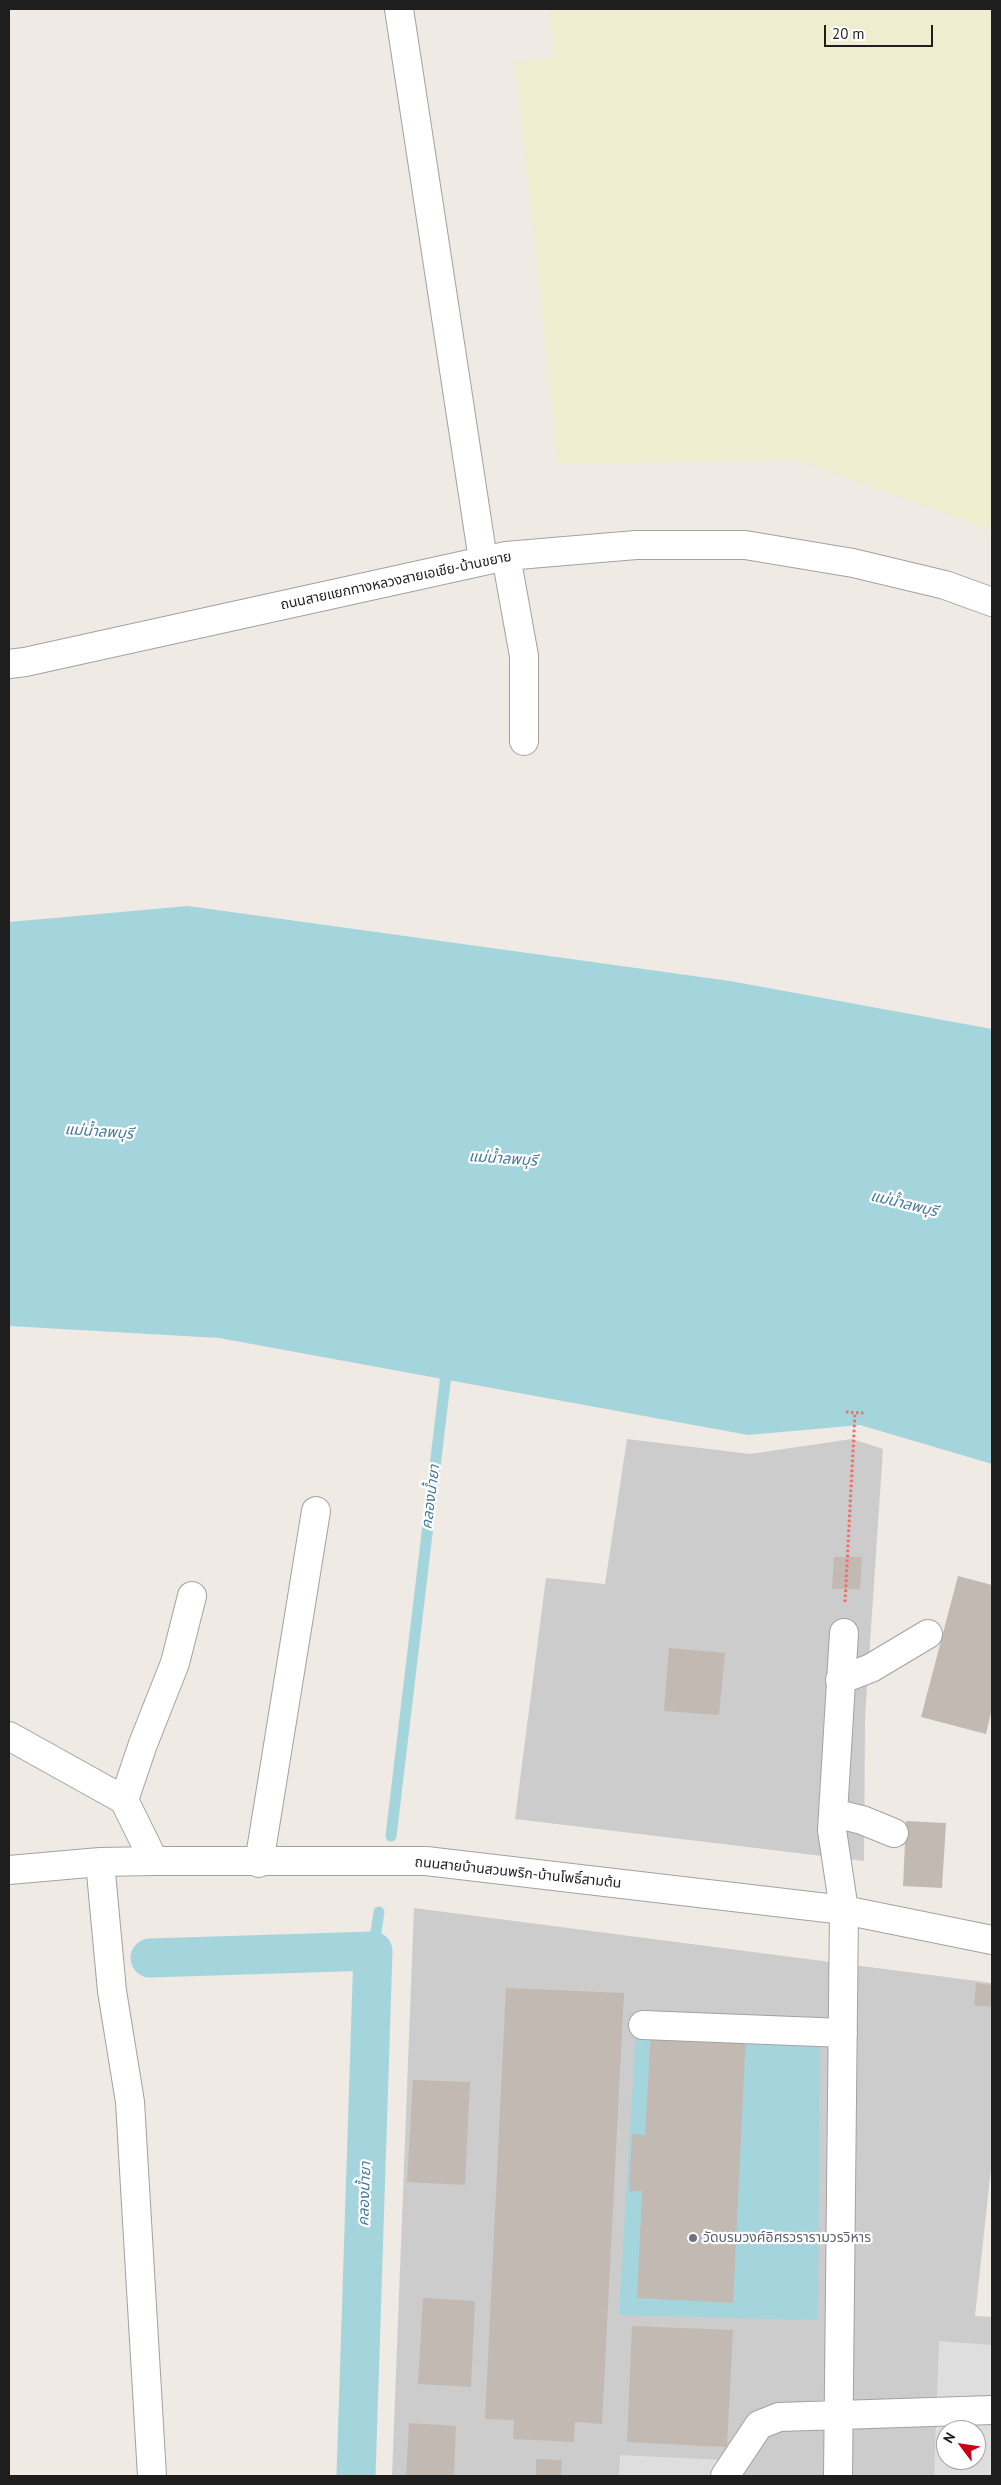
<!DOCTYPE html>
<html>
<head>
<meta charset="utf-8">
<style>
	body { margin:0 }
	#map { position:relative; width:1001px; height:2485px; overflow:hidden; background:#efeae4; font-family:"PT Sans",sans-serif }
	canvas { display:block }
	.frame { position:absolute; inset:0; border:10px solid #1e1e1e; pointer-events:none }
	.north { position:absolute; left:936px; top:2420px; width:50px; height:50px; box-sizing:border-box; background:#fff; border:1px solid #a5a5a5; border-radius:50%; rotate:301deg; font-size:14px; font-weight:700; line-height:20px; text-align:center; color:#1e1e1e }
	.north::after { content:''; display:block; margin:auto; width:18px; height:22px; background:#ca0217; clip-path:polygon(50% 0,100% 100%,50% 72%,0 100%) }
	.scale { position:absolute; left:824px; top:25px; width:109px; height:22px; box-sizing:border-box; border:2px solid #1e1e1e; border-top:0; padding-left:6px; font-size:15px; line-height:18px; white-space:nowrap; color:#1e1e1e; -webkit-text-stroke:4px #fff; paint-order:stroke }
</style>
</head>
<body>
<div id="map">
<canvas width="1001" height="2485"></canvas>
<div class="frame"></div>
<div class="north">N</div>
<div class="scale">20 m</div>
</div>
<script>
const g = document.querySelector('canvas').getContext('2d');
g.lineJoin = 'round';
function paint(path, color) {
  g.fillStyle = color;
  g.fill(path, 'evenodd');
}
function toPath(rows) {
  const path = new Path2D();
  for (const r of rows) {
    path.moveTo(r[0], r[1]);
    for (let i = 2; i < r.length; i += 2) path.lineTo(r[i], r[i + 1]);
  }
  return path;
}
function stroke(path, color, width, dash) {
  g.strokeStyle = color;
  g.lineWidth = width;
  g.lineCap = dash ? 'butt' : 'round';
  g.setLineDash(dash || []);
  g.stroke(path);
}
function write(font, color, halo, rows, align = 'center') {
  g.font = font + ' "PT Sans","Noto Sans Thai",sans-serif';
  g.lineWidth = 4.5;
  g.setLineDash([]);
  g.textBaseline = 'middle';
  g.strokeStyle = halo;
  g.fillStyle = color;
  for (const [text, x, y, turn = 0] of rows) {
    g.save();
    g.translate(x, y);
    g.rotate((+turn || 0) * Math.PI / 180);
    g.textAlign = isNaN(turn) ? turn : align;
    if (halo) g.strokeText(text, 0, 0);
    g.fillText(text, 0, 0);
    g.restore();
  }
}
paint(toPath([
	[627,1439,750,1454,852,1439,883,1449,865,1718,864,1861,515,1819,546,1578,605,1584],
	[414,1908,992,1983,992,2159,975,2316,992,2317,992,2476,392,2476],
	[946,2430,976,2430,976,2460,946,2460]
]), '#ccc');
paint(toPath([
	[549,9,992,9,992,530,797,460,558,464,515,62,554,58]
]), '#eeedcf');
paint(toPath([
	[939,2341,992,2345,992,2476,934,2476],
	[946,2430,976,2430,976,2460,946,2460],
	[620,2455,744,2461,743,2476,619,2476]
]), '#dedede');
paint(toPath([
	[188,906,730,981,992,1029,992,1464,860,1425,748,1435,219,1338,9,1326,9,922],
	[636,2029,808,2035,820,2048,818,2320,619,2315]
]), '#a5d5dc');
stroke(toPath([
	[391,1836,447,1366],
	[373,1951,379,1912]
]), '#a5d5dc', 11);
stroke(toPath([
	[150,1958,373,1951,356,2476]
]), '#a5d5dc', 39);
paint(toPath([
	[834,1557,862,1557,860,1589,832,1589],
	[958,1576,992,1585,992,1709,986,1734,921,1717],
	[669,1648,725,1653,719,1715,664,1711],
	[906,1821,946,1823,942,1888,903,1886],
	[976,1983,992,1985,992,2007,974,2005],
	[506,1988,624,1993,602,2424,575,2422,574,2442,513,2439,514,2420,485,2419],
	[651,2031,746,2035,733,2303,637,2298,642,2191,629,2191,632,2134,645,2135],
	[413,2080,470,2082,465,2185,407,2182],
	[423,2298,475,2301,471,2387,418,2384],
	[632,2326,733,2330,727,2447,627,2442],
	[409,2423,456,2426,454,2476,406,2476],
	[536,2459,562,2460,561,2476,536,2476]
]), '#c3b9b3');
const minor = toPath([
	[399,9,483,560],
	[506,556,524,656,524,741],
	[9,664,25,662,506,556,636,545,745,545,853,563,945,585,992,602],
	[840,1680,871,1668,928,1634],
	[9,1736,124,1800],
	[833,1813,862,1820,894,1833],
	[154,1861,124,1800,143,1744,175,1663,192,1596],
	[100,1862,112,1991,130,2102,152,2476],
	[259,1863,316,1511],
	[9,1870,100,1862,154,1861,426,1861,844,1910,992,1940],
	[643,2025,843,2033],
	[725,2476,759,2425,779,2417,992,2410],
	[838,2476,844,1910,832,1830,844,1633]
]);
stroke(minor, '#a2a2a2', 30);
stroke(toPath([
	[846,1412,864,1413],
	[845,1602,855,1413]
]), '#f86b6c', 3, [2.5, 2.5]);
stroke(minor, '#fff', 28);
for (const [x, y, r, color] of [
	[693,2238,5,"#6b7280"]
]) {
  const dot = new Path2D();
  dot.arc(x, y, r, 0, 2 * Math.PI);
  g.fillStyle = color;
  g.fill(dot);
  stroke(dot, '#fff', 2);
}
write('14px', '#1e1e1e', '#fff', [
	["ถนนสายแยกทางหลวงสายเอเชีย-บ้านขยาย",396,581,-12],
	["ถนนสายบ้านสวนพริก-บ้านโพธิ์สามต้น",518,1873,6]
]);
write('14px', '#5b616d', '#fff', [
	["วัดบรมวงศ์อิศรวรารามวรวิหาร",703,2238]
], 'left');
write('italic 15px', '#457a9d', '#fff', [
	["แม่น้ำลพบุรี",99,1132,4],
	["แม่น้ำลพบุรี",503,1159,4],
	["แม่น้ำลพบุรี",904,1204,14],
	["คลองน้ำยา",431,1497,-83],
	["คลองน้ำยา",365,2194,-88]
]);
</script>
</body>
</html>
